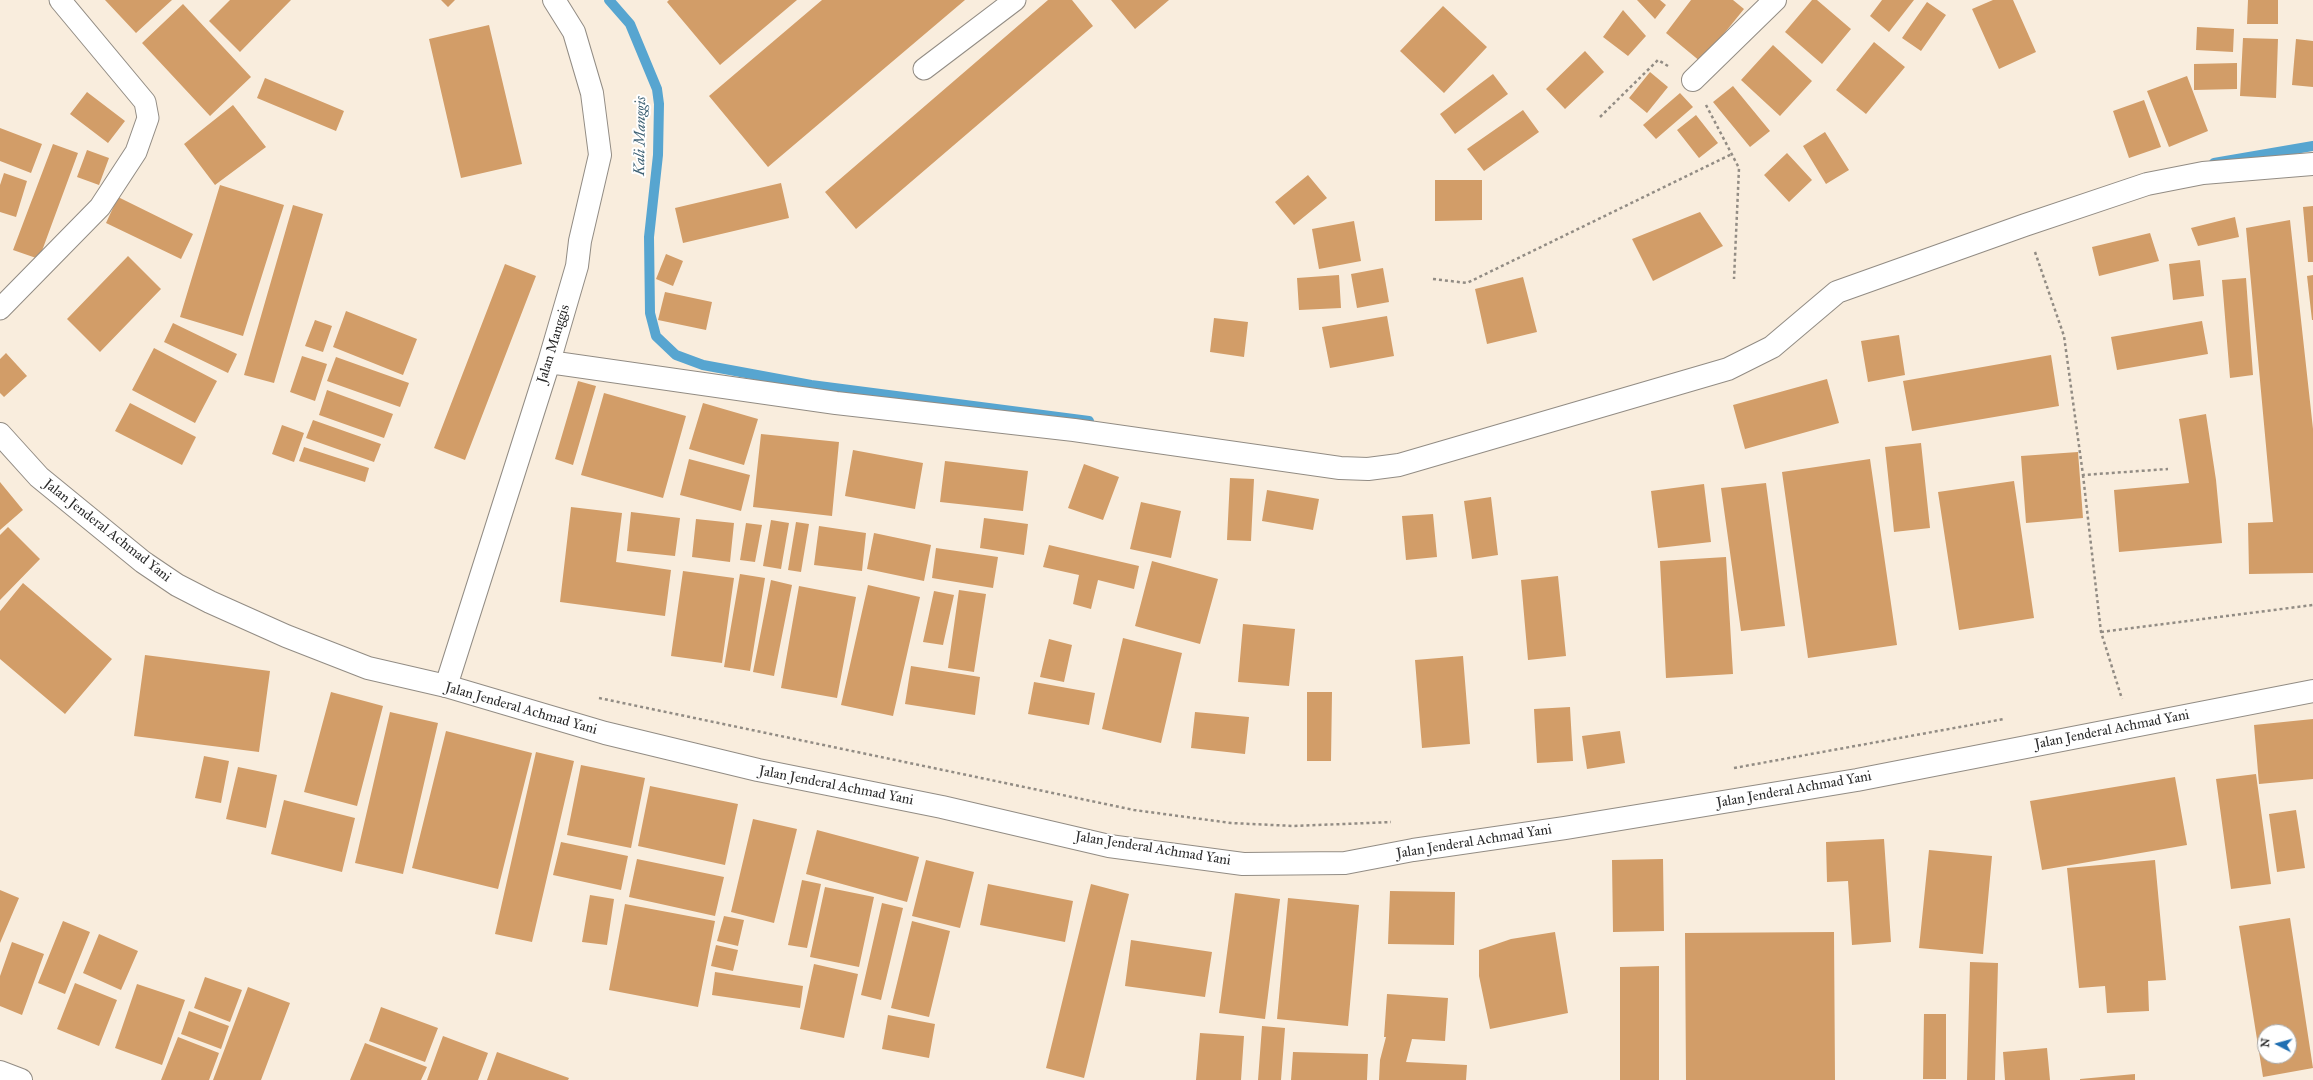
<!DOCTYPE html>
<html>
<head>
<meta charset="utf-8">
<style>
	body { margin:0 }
	#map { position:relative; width:2313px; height:1080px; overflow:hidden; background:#f9eddd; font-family:"IM FELL Great Primer",serif }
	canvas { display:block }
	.north { position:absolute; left:2257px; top:1024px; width:40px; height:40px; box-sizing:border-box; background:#fff; border:1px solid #aaa; border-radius:50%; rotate:276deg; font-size:11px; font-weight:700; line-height:16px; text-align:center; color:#2b2b2b }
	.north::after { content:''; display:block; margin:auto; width:14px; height:18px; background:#1f6fb2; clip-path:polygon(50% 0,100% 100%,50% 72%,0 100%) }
</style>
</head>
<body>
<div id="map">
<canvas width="2313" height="1080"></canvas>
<div class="north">N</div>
</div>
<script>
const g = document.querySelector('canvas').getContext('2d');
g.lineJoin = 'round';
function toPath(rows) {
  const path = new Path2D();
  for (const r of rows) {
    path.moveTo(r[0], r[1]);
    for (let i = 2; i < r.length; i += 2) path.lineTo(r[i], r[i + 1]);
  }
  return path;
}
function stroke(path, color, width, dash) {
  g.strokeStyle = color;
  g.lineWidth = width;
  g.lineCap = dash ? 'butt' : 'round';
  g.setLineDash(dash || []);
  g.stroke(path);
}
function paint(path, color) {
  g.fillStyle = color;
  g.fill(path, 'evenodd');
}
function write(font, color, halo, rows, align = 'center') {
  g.font = font + ' "IM FELL Great Primer",serif';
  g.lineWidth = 4;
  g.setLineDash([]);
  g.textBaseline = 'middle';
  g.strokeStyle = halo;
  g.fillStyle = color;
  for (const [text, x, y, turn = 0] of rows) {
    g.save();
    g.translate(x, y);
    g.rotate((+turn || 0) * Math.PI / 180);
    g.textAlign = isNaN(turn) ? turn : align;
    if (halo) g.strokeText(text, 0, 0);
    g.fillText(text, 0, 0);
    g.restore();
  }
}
stroke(toPath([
	[609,0,630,24,657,89,659,104,658,155,649,237,650,313,656,336,676,355,703,365,811,385,1089,421],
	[2214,163,2313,146]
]), '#57a5d0', 10);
paint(toPath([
	[105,0,172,0,136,33],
	[230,0,291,0,240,52,209,21],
	[441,0,455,0,448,7],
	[669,0,797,0,720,65,667,2],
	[822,0,965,0,768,167,709,96],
	[1048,0,1072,0,1093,26,856,229,825,192],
	[1111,0,1169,0,1135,29],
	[1637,0,1660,0,1666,5,1655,19],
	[1691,0,1733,0,1744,9,1701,62,1666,33],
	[1812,0,1817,0,1851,29,1822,64,1785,32],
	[1882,0,1914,0,1889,32,1870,16],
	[1993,0,2013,0,2036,52,1999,69,1972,9],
	[2248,0,2278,0,2278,24,2247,24],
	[1927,2,1946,15,1921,51,1902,38],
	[183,4,251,77,210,116,142,43],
	[1443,6,1487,47,1444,93,1400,51],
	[1623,10,1646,36,1628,56,1603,37],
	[489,25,522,164,461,178,429,39],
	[2197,27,2234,29,2233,52,2196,50],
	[2243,38,2278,39,2276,98,2240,96],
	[2296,39,2313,41,2313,87,2292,85],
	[1874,42,1905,67,1866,114,1836,90],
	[1773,45,1812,81,1780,116,1741,80],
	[1585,51,1604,72,1565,109,1546,89],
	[2237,63,2237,89,2194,90,2194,64],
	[1650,72,1668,87,1647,113,1629,98],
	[1493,74,1508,94,1455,134,1440,114],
	[2187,76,2208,131,2169,147,2147,91],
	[265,78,344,111,336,131,257,98],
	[1733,86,1770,131,1750,147,1713,102],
	[87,92,125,121,108,143,70,114],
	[1680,93,1693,107,1656,139,1643,125],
	[2144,100,2161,147,2129,158,2113,111],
	[233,105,266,147,215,185,184,144],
	[1523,110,1539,132,1484,171,1467,149],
	[1696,115,1718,143,1699,158,1677,130],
	[0,128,42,144,31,173,0,161],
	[1825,132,1849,170,1826,184,1803,146],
	[53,144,78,153,39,259,13,250],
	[87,150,109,158,99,185,77,177],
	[1787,153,1812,180,1789,202,1764,175],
	[4,173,27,181,16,217,0,212,0,185],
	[1308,175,1327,198,1294,225,1275,202],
	[1435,180,1482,180,1482,220,1435,221],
	[781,183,789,218,683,243,675,208],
	[220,185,284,205,243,336,180,317],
	[118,197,193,234,181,259,106,223],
	[293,205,323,214,274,383,244,375],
	[2313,206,2313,262,2308,262,2303,207],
	[1700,212,1723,246,1653,281,1632,239],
	[2235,217,2239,237,2198,246,2191,228],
	[2290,220,2313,429,2313,573,2249,574,2248,523,2273,522,2246,228],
	[1354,221,1361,261,1319,269,1312,229],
	[2150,233,2159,261,2099,276,2092,247],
	[666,254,683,261,673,286,656,279],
	[128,256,161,289,100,352,67,319],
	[2200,260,2204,296,2173,300,2169,264],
	[505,264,536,276,465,460,434,448],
	[1383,268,1389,302,1357,308,1351,274],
	[1339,275,1341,308,1299,310,1297,278],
	[2313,275,2313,320,2312,320,2307,276],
	[1523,277,1537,332,1487,344,1475,289],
	[2246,278,2253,375,2230,378,2222,280],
	[665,292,712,302,706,330,658,320],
	[346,311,417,339,403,375,333,347],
	[1387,316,1394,356,1330,368,1322,327],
	[1214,318,1248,322,1244,357,1210,352],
	[315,320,332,326,323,352,305,346],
	[2202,321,2208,354,2117,370,2111,337],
	[173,323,237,354,228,373,164,342],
	[1899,335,1905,375,1868,382,1861,341],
	[154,348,217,381,195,423,132,390],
	[6,353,27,376,4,397,0,393,0,359],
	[2051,355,2059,406,1912,431,1903,381],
	[302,356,327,364,315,401,290,392],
	[336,357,409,383,400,407,327,381],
	[1827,379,1839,423,1745,449,1733,405],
	[578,381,596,386,573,465,555,459],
	[327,390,393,414,384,438,319,415],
	[604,393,686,416,663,498,581,475],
	[130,403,196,437,182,465,115,431],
	[703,403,758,419,744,465,689,449],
	[2206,414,2216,480,2222,543,2119,552,2114,490,2189,483,2179,419],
	[313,420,381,444,374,462,306,438],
	[282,425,304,433,294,462,272,454],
	[761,434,839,442,832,516,753,507],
	[1921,443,1930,528,1894,532,1885,447],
	[304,447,369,468,365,482,299,461],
	[853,450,923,463,915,509,845,496],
	[2078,452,2083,518,2026,523,2021,456],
	[689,459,750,475,741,511,680,495],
	[1870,459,1897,645,1808,658,1782,472],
	[945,461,1028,471,1023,511,940,502],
	[1084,464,1119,477,1103,520,1068,508],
	[1230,478,1254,479,1251,541,1227,540],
	[2014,481,2034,618,1959,630,1938,492],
	[0,482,23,510,0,530],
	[1766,483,1785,626,1741,631,1721,488],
	[1704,484,1711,542,1658,548,1651,491],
	[1267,490,1319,499,1313,530,1262,521],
	[1491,497,1498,555,1472,559,1464,501],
	[1141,502,1181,511,1171,558,1130,549],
	[571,507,622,513,616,562,671,570,665,616,560,602],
	[631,512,680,518,675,556,627,551],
	[1433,514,1437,557,1406,560,1402,516],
	[984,518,1028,524,1024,555,980,548],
	[696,519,734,523,730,562,692,557],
	[771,520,789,523,781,569,763,566],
	[796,522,809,524,801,572,788,570],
	[746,523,762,525,755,562,740,560],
	[819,526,866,533,862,571,814,565],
	[8,527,40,559,0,600,0,535],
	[874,533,931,545,924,581,867,569],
	[1049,545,1139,566,1134,589,1098,580,1091,609,1073,604,1079,575,1043,567],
	[936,548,998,557,993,588,932,578],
	[1726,557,1733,674,1666,678,1660,561],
	[1152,561,1218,579,1200,644,1135,626],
	[683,571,734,578,722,663,671,656],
	[740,574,765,578,750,671,724,667],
	[1558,576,1566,656,1528,660,1521,580],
	[771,580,792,585,774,676,753,672],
	[23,583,112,659,65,714,0,659,0,611],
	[868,585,920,597,893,716,841,705],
	[799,586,856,597,837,698,781,688],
	[959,590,986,594,974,672,948,668],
	[934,591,954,595,943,645,923,642],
	[1243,624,1295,629,1289,686,1238,682],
	[1123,638,1182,653,1161,743,1102,729],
	[1049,639,1072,645,1064,682,1040,677],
	[145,655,270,671,259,752,134,736],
	[1463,656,1470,744,1422,748,1415,660],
	[911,666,980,677,975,715,905,704],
	[1034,682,1095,693,1089,725,1028,714],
	[331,692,383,706,357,806,304,792],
	[1307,692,1332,692,1331,761,1307,761],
	[1570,707,1573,761,1537,763,1534,709],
	[390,712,438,723,403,874,355,863],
	[1195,712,1249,717,1245,754,1191,748],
	[2313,719,2313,779,2259,784,2254,725],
	[446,731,532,753,498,889,412,868],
	[1620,731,1625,763,1587,769,1582,736],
	[536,752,574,761,532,942,495,934],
	[204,756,229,761,221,803,195,798],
	[581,765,645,778,631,848,567,835],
	[238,767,277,775,266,828,226,819],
	[2256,774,2271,884,2231,889,2216,779],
	[2175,777,2187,845,2042,870,2030,801],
	[650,786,738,804,725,865,638,846],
	[284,800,355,818,342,872,271,854],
	[2296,810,2305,868,2277,872,2269,814],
	[753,819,797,829,774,923,731,912],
	[817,830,919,857,907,902,806,874],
	[1884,839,1891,942,1852,945,1848,881,1827,882,1826,842],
	[561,842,628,856,621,890,553,875],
	[1929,850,1992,856,1983,954,1919,948],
	[637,859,724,877,715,916,629,897],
	[1663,859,1664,931,1613,932,1612,860],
	[926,860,974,872,960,928,912,916],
	[2155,860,2166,980,2148,981,2149,1011,2107,1013,2105,986,2079,988,2067,868],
	[802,880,821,884,807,948,788,945],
	[988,884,1073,901,1065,942,980,925],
	[1091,884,1129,894,1084,1078,1046,1068],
	[825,887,874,897,859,967,810,957],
	[0,890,19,898,0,943],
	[1390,891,1455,892,1454,945,1388,944],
	[1235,893,1280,899,1265,1019,1219,1013],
	[590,895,614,899,607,945,582,942],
	[1288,898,1359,905,1348,1026,1277,1019],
	[882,903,903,908,881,1000,861,995],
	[625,904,715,921,698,1007,609,990],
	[724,916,744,920,738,946,717,941],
	[2290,918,2313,1068,2263,1077,2239,926],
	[2265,1032,2289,1032,2289,1056,2265,1056],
	[63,921,90,932,65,994,38,983],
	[912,921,950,931,929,1017,891,1008],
	[1555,932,1568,1013,1490,1029,1479,976,1479,950,1511,939],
	[1834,932,1835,1080,1686,1080,1685,933],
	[99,934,138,951,121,990,83,973],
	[1131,940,1212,952,1205,997,1125,986],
	[12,942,44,954,22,1015,0,1006,0,976],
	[716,945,738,950,733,971,711,966],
	[1970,962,1998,963,1995,1080,1967,1080],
	[814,964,858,974,844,1038,800,1029],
	[1659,966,1659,1080,1620,1080,1620,967],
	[715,972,803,986,800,1008,712,995],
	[205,977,242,990,230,1022,194,1008],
	[75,983,117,1000,99,1046,57,1029],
	[137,984,185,1000,162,1065,115,1048],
	[248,987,290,1003,261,1080,213,1080],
	[1387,994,1448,998,1445,1041,1412,1039,1406,1062,1467,1065,1466,1080,1379,1080,1380,1060,1386,1037,1384,1037],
	[381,1007,438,1028,425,1062,369,1041],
	[189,1011,229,1026,221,1049,181,1034],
	[1924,1014,1946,1014,1946,1079,1923,1079],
	[888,1015,935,1024,929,1058,882,1049],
	[1262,1026,1285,1028,1281,1080,1258,1080],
	[1200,1033,1244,1036,1241,1080,1196,1080],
	[443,1036,488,1053,478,1080,427,1080],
	[178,1037,219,1053,209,1080,161,1080],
	[365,1043,427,1067,421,1080,350,1080],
	[2047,1048,2050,1080,2005,1080,2003,1052],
	[497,1052,569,1078,568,1080,487,1080],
	[1293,1052,1368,1054,1367,1080,1291,1080],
	[2135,1074,2135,1080,2080,1080,2080,1079]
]), '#d29d68');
const lane = toPath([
	[924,69,1015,0],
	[0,309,100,207,136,152,148,118,145,102,60,0]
]);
const street = toPath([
	[1693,80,1775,0],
	[549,362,836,403,1074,430,1340,468,1368,469,1399,465,1728,369,1772,347,1837,292,2025,225,2147,184,2203,173,2313,164],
	[446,686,549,362,577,266,580,241,600,155,592,93,574,32,554,0]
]);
const secondary = toPath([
	[0,434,39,477,143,562,177,585,210,602,286,636,368,668,446,686,605,733,758,770,942,807,1109,846,1243,864,1345,863,1413,850,1565,828,1857,780,2313,691]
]);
const primary = toPath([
	[0,1072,21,1080]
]);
stroke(lane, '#928c84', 23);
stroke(street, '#928c84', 24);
stroke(secondary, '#928c84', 24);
stroke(primary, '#928c84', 24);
stroke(toPath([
	[1706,105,1739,168,1734,279],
	[1600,117,1658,60,1668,66],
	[2035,252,2064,336,2083,475,2168,469],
	[1433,279,1467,283,1732,154],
	[2083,475,2101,632,2122,699],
	[2101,632,2313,605],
	[599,698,1134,810,1231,823,1294,826,1391,822],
	[1734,768,2004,719]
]), '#928c84', 2.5, [3, 3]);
stroke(lane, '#fff', 21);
stroke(street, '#fff', 22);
stroke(secondary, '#fff', 22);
stroke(primary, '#fff', 22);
write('14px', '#2b2b2b', '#fff', [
	["Jalan Manggis",554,344,-73],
	["Jalan Jenderal Achmad Yani",107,531,38],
	["Jalan Jenderal Achmad Yani",521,709,16],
	["Jalan Jenderal Achmad Yani",2112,730,-11],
	["Jalan Jenderal Achmad Yani",836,786,11],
	["Jalan Jenderal Achmad Yani",1794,790,-10],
	["Jalan Jenderal Achmad Yani",1474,842,-9],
	["Jalan Jenderal Achmad Yani",1153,849,9]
]);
write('italic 15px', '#3f6275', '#fff', [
	["Kali Manggis",641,136,-89]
]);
</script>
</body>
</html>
